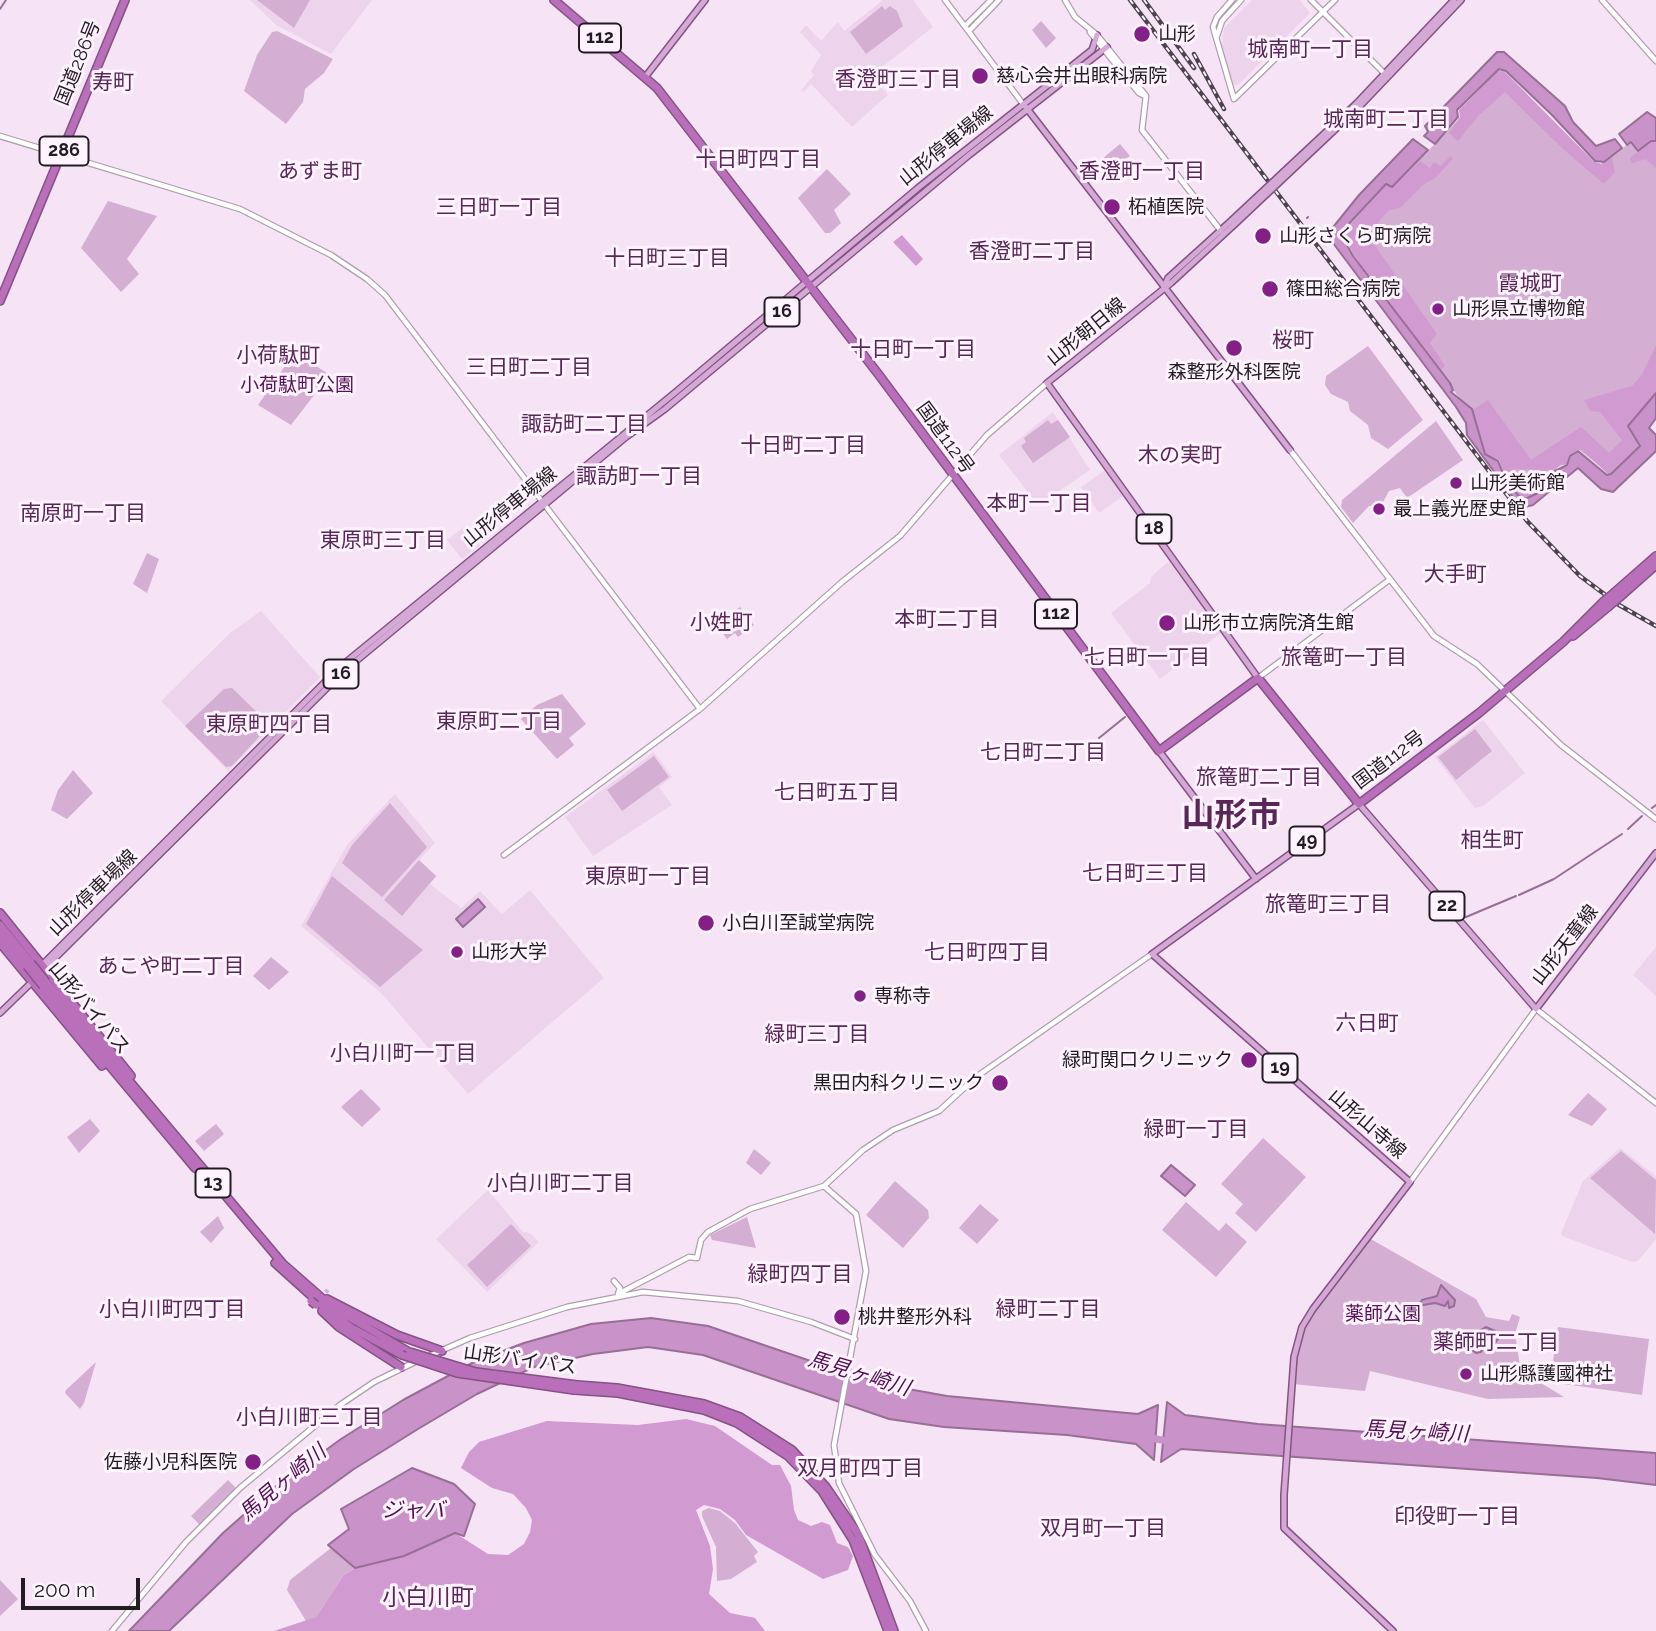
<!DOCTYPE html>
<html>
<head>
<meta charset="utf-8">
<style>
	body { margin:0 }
	#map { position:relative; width:1656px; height:1631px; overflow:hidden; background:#f7e3f6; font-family:Raleway,sans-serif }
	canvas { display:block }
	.scale { position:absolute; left:21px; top:1578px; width:119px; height:32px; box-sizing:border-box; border:4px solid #221c22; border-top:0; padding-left:9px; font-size:21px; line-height:24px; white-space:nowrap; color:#221c22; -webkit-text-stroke:5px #fff3ff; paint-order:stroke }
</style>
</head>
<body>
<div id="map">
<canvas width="1656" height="1631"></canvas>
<div class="scale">200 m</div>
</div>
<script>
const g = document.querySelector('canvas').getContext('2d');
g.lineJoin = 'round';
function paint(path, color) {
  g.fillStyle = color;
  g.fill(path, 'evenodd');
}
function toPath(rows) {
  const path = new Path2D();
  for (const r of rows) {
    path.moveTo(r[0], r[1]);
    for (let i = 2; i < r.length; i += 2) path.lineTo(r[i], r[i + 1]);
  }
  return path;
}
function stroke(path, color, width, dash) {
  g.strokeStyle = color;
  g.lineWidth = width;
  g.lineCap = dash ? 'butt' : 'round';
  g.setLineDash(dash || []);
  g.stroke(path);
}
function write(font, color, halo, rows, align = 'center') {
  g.font = font + ' Raleway,"Noto Sans JP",sans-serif';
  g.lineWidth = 6;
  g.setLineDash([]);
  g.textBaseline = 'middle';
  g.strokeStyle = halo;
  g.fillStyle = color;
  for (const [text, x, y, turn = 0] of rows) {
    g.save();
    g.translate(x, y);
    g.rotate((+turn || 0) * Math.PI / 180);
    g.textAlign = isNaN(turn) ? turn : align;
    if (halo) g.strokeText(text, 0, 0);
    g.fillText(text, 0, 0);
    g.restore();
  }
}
paint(toPath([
	[250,0,372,0,331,54,276,25],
	[883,0,913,0,933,27,872,75,888,95,852,127,811,84,804,92,801,90,814,75,811,71,821,55,800,32,806,25,821,41,838,22,844,31],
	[1252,0,1300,0,1310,13,1238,85,1233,84,1222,46,1224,28],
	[1053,412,1090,470,1043,502,1034,500,999,455],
	[1108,468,1126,494,1099,513,1081,487],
	[465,526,480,545,462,559,447,540],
	[1171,559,1221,633,1160,679,1111,613,1150,583,1151,577],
	[261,611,320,677,228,771,161,701,230,633],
	[1483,720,1525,773,1483,806,1475,808,1435,757],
	[654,752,672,777,659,787,672,805,593,856,565,817],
	[395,794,435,843,419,860,437,876,430,884,461,908,480,891,502,914,530,890,604,978,468,1094,382,994,301,926,347,845],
	[1656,947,1656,996,1633,975],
	[1620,1148,1656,1176,1656,1239,1638,1261,1632,1262,1562,1236,1561,1233,1583,1181],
	[488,1190,523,1232,530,1233,539,1242,487,1292,436,1239]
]), '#edd4ec');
paint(toPath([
	[257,0,310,0,294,28],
	[882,6,885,10,890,6,897,11,903,26,866,54,850,32],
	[1041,21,1056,38,1046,48,1032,30],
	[277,31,333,59,324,73,305,89,303,102,286,124,244,91,257,55,272,32],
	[1498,70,1504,71,1595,163,1601,164,1631,142,1638,151,1656,141,1656,389,1627,426,1639,443,1610,474,1578,449,1529,494,1346,242,1346,228,1386,185,1392,188,1460,118,1461,109],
	[1120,144,1130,156,1117,165,1102,159],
	[827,169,851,194,834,210,841,223,830,233,825,233,798,198],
	[108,201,157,216,127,259,139,274,121,292,81,248],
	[1368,346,1423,420,1388,449,1371,438,1368,425,1350,411,1348,402,1331,394,1325,385,1326,376],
	[292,356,303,357,334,378,322,391,318,390,291,425,258,405],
	[1048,420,1051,424,1058,420,1070,437,1033,463,1021,446,1026,442,1024,438],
	[1436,421,1463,460,1407,498,1400,488,1389,491,1382,504,1369,506,1353,523,1341,507,1342,500],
	[147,553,159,559,147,593,133,584],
	[740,607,754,625,738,637,735,633,727,639,717,625],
	[232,688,270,725,232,766,226,767,185,726,224,689],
	[562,694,586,724,569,738,574,745,557,759,521,719,537,705],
	[1475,729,1492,751,1456,780,1438,757],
	[654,756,669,777,622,811,607,790],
	[73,770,93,793,67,819,51,810,58,790],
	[390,803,427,847,382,897,342,863,352,845],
	[419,860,436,876,402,916,384,900],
	[332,876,423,950,380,987,306,924],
	[271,957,289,972,269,990,253,976],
	[361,1089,381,1109,362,1127,341,1107],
	[1588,1093,1607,1109,1592,1126,1568,1115],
	[90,1119,100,1131,79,1153,67,1137],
	[216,1124,224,1134,204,1151,195,1141],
	[1263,1138,1306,1177,1256,1232,1235,1213,1243,1204,1221,1184],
	[754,1149,771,1163,761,1175,746,1163],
	[1621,1151,1656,1180,1655,1234,1590,1178],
	[895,1181,928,1210,929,1218,903,1248,866,1215],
	[1186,1202,1219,1231,1226,1223,1247,1242,1216,1277,1162,1230],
	[980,1204,999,1220,977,1244,959,1228],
	[218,1216,224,1228,211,1243,200,1232],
	[747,1217,756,1248,712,1240,710,1235],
	[511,1224,531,1246,487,1287,467,1265],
	[1369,1238,1476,1299,1486,1317,1509,1321,1512,1314,1520,1317,1515,1334,1520,1366,1523,1372,1564,1397,1488,1399,1370,1371,1365,1391,1292,1384,1302,1327],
	[1558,1327,1649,1339,1642,1395,1550,1382],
	[96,1362,84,1403,80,1409,65,1393,66,1390],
	[228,1480,237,1489,200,1525,191,1516],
	[709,1508,720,1511,735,1523,758,1552,754,1556,757,1562,731,1579,717,1581,716,1547,702,1516,702,1511],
	[331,1548,355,1568,343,1576,316,1617,306,1621,287,1590,290,1580],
	[0,1580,18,1599,0,1616]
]), '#d4aed3');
paint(toPath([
	[1498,71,1506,73,1593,161,1601,164,1612,158,1615,172,1604,184,1562,148,1505,92,1478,116,1458,141,1449,133,1460,117,1459,110],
	[1653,140,1656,141,1656,168,1646,159,1632,163,1630,158],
	[1450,156,1453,159,1435,178,1424,184,1400,208,1389,210,1374,227,1373,243,1437,334,1430,343,1445,366,1441,370,1384,298,1353,254,1343,233,1386,185,1393,187,1420,161,1430,168,1434,162,1441,166],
	[902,235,923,259,916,266,893,242],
	[1656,345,1656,392,1628,426,1640,443,1638,447,1609,475,1582,450,1577,450,1569,456,1567,464,1559,466,1553,471,1549,481,1538,492,1528,499,1520,497,1514,490,1512,480,1504,475,1499,460,1485,453,1473,410,1488,400,1531,460,1581,427,1609,453,1622,440,1600,412,1590,411,1584,400,1632,386,1642,375],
	[1513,469,1545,470,1546,471,1527,486],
	[686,1419,715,1426,772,1465,780,1465,791,1486,794,1510,798,1520,811,1526,822,1522,830,1525,837,1543,848,1547,853,1556,848,1570,823,1579,746,1535,735,1520,720,1509,704,1505,696,1510,710,1546,713,1569,709,1594,730,1613,755,1618,765,1631,274,1631,316,1617,343,1576,355,1568,404,1556,455,1533,488,1554,508,1555,524,1544,530,1532,532,1520,526,1508,513,1494,492,1488,461,1468,469,1452,479,1442,547,1421,638,1425]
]), '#d19ad0');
const water = toPath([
	[1497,52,1504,52,1565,106,1573,122,1596,146,1615,139,1622,148,1604,162,1595,161,1552,115,1506,71,1499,69,1457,110,1458,117,1435,144,1424,136,1428,132,1425,126,1497,52],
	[1647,112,1656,118,1656,141,1651,141,1638,151,1631,142,1627,145,1619,134,1647,112],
	[1413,139,1428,150,1392,187,1386,184,1344,229,1342,236,1353,256,1450,383,1453,390,1451,392,1472,409,1485,454,1498,461,1504,476,1512,479,1513,490,1523,500,1538,493,1549,482,1553,472,1567,465,1570,456,1578,451,1607,475,1611,474,1640,446,1628,426,1656,393,1656,418,1649,428,1656,435,1656,451,1613,492,1601,489,1578,468,1533,505,1525,507,1518,504,1467,435,1466,423,1456,407,1330,239,1330,231,1359,195,1413,139],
	[478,899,485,907,463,927,456,919,478,899],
	[1171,1165,1195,1185,1185,1196,1161,1176,1171,1165],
	[1441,1285,1455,1300,1454,1306,1449,1308,1448,1301,1445,1306,1435,1303,1418,1306,1422,1300,1437,1296,1441,1285],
	[651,1318,708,1326,837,1370,897,1387,947,1396,1138,1414,1158,1405,1154,1460,1136,1444,1067,1435,944,1427,889,1419,703,1355,648,1347,593,1354,534,1367,477,1394,418,1429,354,1469,292,1514,169,1631,129,1631,223,1533,275,1487,341,1439,403,1400,476,1361,524,1343,591,1324,651,1318],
	[1486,1327,1495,1331,1498,1339,1495,1343,1486,1342,1481,1352,1476,1353,1471,1349,1472,1344,1468,1343,1475,1340,1477,1332,1486,1327],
	[1167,1402,1185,1415,1258,1424,1656,1453,1656,1485,1597,1478,1181,1449,1161,1462,1167,1402],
	[412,1468,454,1484,475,1504,464,1536,455,1533,404,1556,355,1568,328,1545,349,1529,341,1509,412,1468]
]);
paint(water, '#c992c8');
stroke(water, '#976f96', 2);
stroke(toPath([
	[0,9,6,0],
	[1307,218,1308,217],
	[1291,234,1299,226],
	[1099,738,1125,717],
	[1652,808,1656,805],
	[1628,829,1642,816],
	[1519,895,1554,879,1622,834],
	[1466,917,1516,896]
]), '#976f96', 2);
stroke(toPath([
	[1146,1437,1172,1442]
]), '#c992c8', 7);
stroke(toPath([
	[321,1297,328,1290]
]), '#cbc', 4.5, [4.5, 2]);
const minor = toPath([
	[945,0,1023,104],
	[1065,0,1075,17,1097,35,1146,96,1142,130,1221,231],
	[1232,0,1217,17,1213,27,1234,99,1335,0],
	[1311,0,1385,74],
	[1602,0,1656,61],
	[965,26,991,0],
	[969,31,999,0],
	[1090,32,1139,93,1145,96],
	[1217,36,1222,21,1241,0],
	[0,136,240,209,331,255,367,279,385,295,700,709],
	[1290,450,1434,636,1477,664,1561,745,1656,819],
	[1258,678,1389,580],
	[504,855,700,709,842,582,900,536,987,435,1047,383],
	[1410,1182,1536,1009,1656,1103],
	[824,1186,856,1214,866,1271,834,1445,839,1483,875,1555,910,1601,926,1631],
	[614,1281,620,1288,618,1294,689,1257,697,1258,701,1240,708,1232,750,1209,824,1186,863,1150,893,1130,939,1111,976,1077,1152,954],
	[429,1356,470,1338,567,1307,643,1292,738,1301,811,1322,855,1339],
	[112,1631,186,1542,240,1488,340,1405,374,1382,417,1361]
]);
const major = toPath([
	[646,76,705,0],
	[1357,103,1454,0],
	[1025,106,1290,450],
	[1359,107,1461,0],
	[1235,224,1171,283,1047,383,1258,678],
	[1164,287,1168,278,1232,220],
	[1159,751,1256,879],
	[41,966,340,667,677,391,918,188,1092,50,1097,35],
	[43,970,344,671,626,437,665,409,969,155,1107,47],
	[0,1013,34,980],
	[1393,1631,1284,1528,1284,1495,1294,1357,1302,1327,1313,1309,1410,1182,1152,954,1359,804,1536,1009,1656,853]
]);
const highway = toPath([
	[554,0,657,88,879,375,1159,751,1258,678,1359,804,1479,713,1563,642,1603,602],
	[0,301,125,0],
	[1615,592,1656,556],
	[1621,596,1656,565],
	[1573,636,1608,607],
	[0,913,131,1076],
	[0,925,31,963],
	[0,934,27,966],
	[0,943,102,1066],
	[46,982,283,1264,332,1307,409,1352],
	[43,986,195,1168],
	[275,1263,326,1309,352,1328,402,1355],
	[327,1299,397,1335,442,1351],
	[322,1311,339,1327,401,1367],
	[577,1385,617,1388,704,1404,740,1417,792,1450,826,1487,858,1534,894,1631],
	[574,1390,618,1393,704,1410,737,1423,788,1456,822,1491,853,1540,888,1631]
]);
stroke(minor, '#b09eaf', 7);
stroke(major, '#845284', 8);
stroke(highway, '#845284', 10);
stroke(minor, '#fff', 4.5);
stroke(major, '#d5a9d5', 5);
stroke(highway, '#b96fb9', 7);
const rail = toPath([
	[1130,0,1527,521,1580,576,1619,605,1656,626],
	[1144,0,1194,68],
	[1194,54,1224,109]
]);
stroke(rail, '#4c434c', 4.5);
stroke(rail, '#fff3ff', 2, [5]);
const majorBridge = toPath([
	[1232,220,1357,103],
	[1235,224,1359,107]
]);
const highwayBridge = toPath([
	[1603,602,1615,592],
	[1608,607,1621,596],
	[31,963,46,982],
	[27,966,43,986],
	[311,1301,316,1305],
	[410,1352,476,1372,577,1385],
	[402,1355,457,1373,574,1390]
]);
stroke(majorBridge, '#845284', 8, []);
stroke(highwayBridge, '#845284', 10, []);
stroke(majorBridge, '#d5a9d5', 5);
stroke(highwayBridge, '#b96fb9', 7);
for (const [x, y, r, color] of [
	[1142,34,9,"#851f88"],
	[980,76,9,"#851f88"],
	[1112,207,9,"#851f88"],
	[1263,236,9,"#851f88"],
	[1270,289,9,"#851f88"],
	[1438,309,7,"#851f88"],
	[1234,348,9,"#851f88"],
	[1456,483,7,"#851f88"],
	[1379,509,7,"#851f88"],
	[1167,623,9,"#851f88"],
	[706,923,9,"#851f88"],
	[457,952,7,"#851f88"],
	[860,996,7,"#851f88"],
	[1249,1060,9,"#851f88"],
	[1000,1083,9,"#851f88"],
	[842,1317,9,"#851f88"],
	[1466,1374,7,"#851f88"],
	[253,1462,9,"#851f88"]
]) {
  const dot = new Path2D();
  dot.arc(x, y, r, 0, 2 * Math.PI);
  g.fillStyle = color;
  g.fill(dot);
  stroke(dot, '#fff3ff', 2.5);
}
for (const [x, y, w] of [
	[600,38,42],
	[64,151,49],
	[782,312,35],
	[1154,529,35],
	[1056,614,42],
	[341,674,35],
	[1307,841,35],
	[1447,906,35],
	[1280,1068,35],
	[213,1183,35]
]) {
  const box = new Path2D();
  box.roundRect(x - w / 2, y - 14.5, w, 29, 5);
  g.fillStyle = '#fff3ff';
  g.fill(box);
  stroke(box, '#221c22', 2);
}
write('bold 18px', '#221c22', null, [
	["112",600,38],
	["286",64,151],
	["16",782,312],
	["18",1154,529],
	["112",1056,614],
	["16",341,674],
	["49",1307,841],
	["22",1447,906],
	["19",1280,1068],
	["13",213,1183]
]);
write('19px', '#221c22', '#fff3ff', [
	["山形",1158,34],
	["慈心会井出眼科病院",996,76],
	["柘植医院",1128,207],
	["山形さくら町病院",1279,236],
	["篠田総合病院",1286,289],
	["山形県立博物館",1452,309],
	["森整形外科医院",1234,372,"center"],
	["山形美術館",1470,483],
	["最上義光歴史館",1393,509],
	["山形市立病院済生館",1183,623],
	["小白川至誠堂病院",722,923],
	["山形大学",471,952],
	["専称寺",874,996],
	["緑町関口クリニック",1233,1060,"right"],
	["黒田内科クリニック",984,1083,"right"],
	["桃井整形外科",858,1317],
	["山形縣護國神社",1480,1374],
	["佐藤小児科医院",237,1462,"right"]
], 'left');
write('19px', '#221c22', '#fff3ff', [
	["国道286号",78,63,-68],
	["山形停車場線",946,146,-39],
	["山形朝日線",1086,332,-39],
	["国道112号",945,438,54],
	["山形停車場線",510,507,-39],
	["国道112号",1389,760,-37],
	["山形停車場線",93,893,-44],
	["山形天童線",1565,945,-52],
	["山形バイパス",89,1008,50],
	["山形山寺線",1367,1124,41],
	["山形バイパス",520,1360,8]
]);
write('19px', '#551356', '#fff3ff', [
	["小荷駄町公園",297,385],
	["薬師公園",1383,1314]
]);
write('21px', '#582758', '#fff3ff', [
	["城南町一丁目",1310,50],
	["香澄町三丁目",898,80],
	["寿町",113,83],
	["城南町二丁目",1386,120],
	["十日町四丁目",758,160],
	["あずま町",320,172],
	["香澄町一丁目",1142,172],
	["三日町一丁目",499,208],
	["香澄町二丁目",1032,252],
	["十日町三丁目",667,259],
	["霞城町",1530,284],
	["桜町",1293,341],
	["十日町一丁目",913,350],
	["小荷駄町",278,356],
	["三日町二丁目",529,368],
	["諏訪町二丁目",584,425],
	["十日町二丁目",803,446],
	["木の実町",1180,456],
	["諏訪町一丁目",639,477],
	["本町一丁目",1039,504],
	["南原町一丁目",83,514],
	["東原町三丁目",383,541],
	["大手町",1455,575],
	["本町二丁目",947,620],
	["小姓町",721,623],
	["七日町一丁目",1147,658],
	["旅篭町一丁目",1344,658],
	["東原町二丁目",499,722],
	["東原町四丁目",269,725],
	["七日町二丁目",1043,753],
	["旅篭町二丁目",1259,778],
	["七日町五丁目",837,793],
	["相生町",1492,841],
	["七日町三丁目",1145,874],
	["東原町一丁目",648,877],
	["旅篭町三丁目",1328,905],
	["七日町四丁目",987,953],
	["あこや町二丁目",171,967],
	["六日町",1367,1024],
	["緑町三丁目",817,1035],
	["小白川町一丁目",403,1054],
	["緑町一丁目",1196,1130],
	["小白川町二丁目",560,1184],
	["緑町四丁目",800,1275],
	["小白川町四丁目",172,1310],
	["緑町二丁目",1048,1310],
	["薬師町二丁目",1496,1343],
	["小白川町三丁目",309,1418],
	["双月町四丁目",860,1469],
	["印役町一丁目",1457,1517],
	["双月町一丁目",1103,1529]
]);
write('italic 21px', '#531054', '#fff3ff', [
	["馬見ヶ崎川",859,1374,17],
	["馬見ヶ崎川",1416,1432,3],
	["馬見ヶ崎川",283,1483,-40],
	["ジャバ",413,1511]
]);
write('23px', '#582758', '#fff3ff', [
	["小白川町",428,1598]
]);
write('bold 33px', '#582758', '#fff3ff', [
	["山形市",1231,816]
]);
</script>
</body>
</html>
